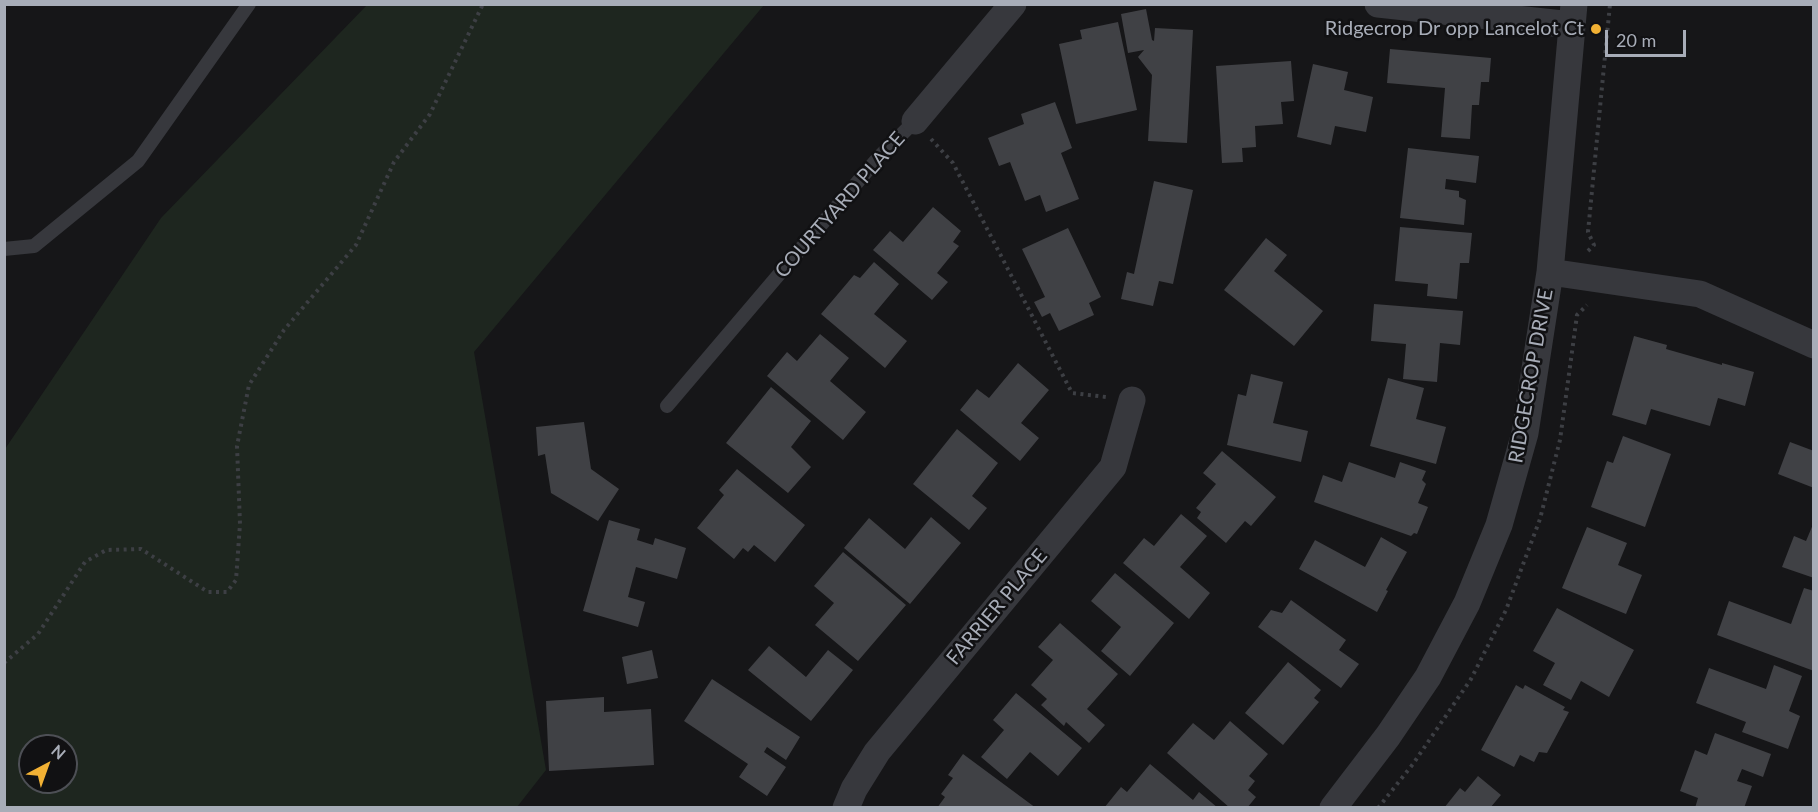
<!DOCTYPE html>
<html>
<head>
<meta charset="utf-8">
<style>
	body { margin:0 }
	#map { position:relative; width:1818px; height:812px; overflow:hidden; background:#161618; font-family:Lato,sans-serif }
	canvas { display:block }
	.frame { position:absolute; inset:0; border:6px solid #a8adb8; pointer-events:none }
	.north { position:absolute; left:18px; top:734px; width:60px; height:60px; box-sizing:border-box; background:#111113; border:2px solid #4d4f55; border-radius:50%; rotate:41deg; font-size:16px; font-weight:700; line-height:24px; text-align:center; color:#a8adb8 }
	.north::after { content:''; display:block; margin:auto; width:21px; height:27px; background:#f2b134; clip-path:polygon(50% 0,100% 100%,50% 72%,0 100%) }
	.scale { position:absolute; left:1605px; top:30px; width:81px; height:27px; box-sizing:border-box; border:3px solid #a8adb8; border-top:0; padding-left:8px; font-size:18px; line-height:21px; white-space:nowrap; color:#a8adb8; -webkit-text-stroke:4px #111113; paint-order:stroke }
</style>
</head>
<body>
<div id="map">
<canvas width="1818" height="812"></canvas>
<div class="frame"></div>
<div class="north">N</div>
<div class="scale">20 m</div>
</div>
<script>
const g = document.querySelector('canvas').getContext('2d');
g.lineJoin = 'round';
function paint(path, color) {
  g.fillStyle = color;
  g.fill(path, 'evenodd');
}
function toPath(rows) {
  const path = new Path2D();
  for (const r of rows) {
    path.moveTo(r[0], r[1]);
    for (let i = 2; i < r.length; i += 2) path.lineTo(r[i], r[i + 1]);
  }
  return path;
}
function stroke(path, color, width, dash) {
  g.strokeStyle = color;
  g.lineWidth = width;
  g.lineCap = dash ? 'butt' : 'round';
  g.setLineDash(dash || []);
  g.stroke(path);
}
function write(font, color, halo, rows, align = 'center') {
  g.font = font + ' Lato,sans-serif';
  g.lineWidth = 5;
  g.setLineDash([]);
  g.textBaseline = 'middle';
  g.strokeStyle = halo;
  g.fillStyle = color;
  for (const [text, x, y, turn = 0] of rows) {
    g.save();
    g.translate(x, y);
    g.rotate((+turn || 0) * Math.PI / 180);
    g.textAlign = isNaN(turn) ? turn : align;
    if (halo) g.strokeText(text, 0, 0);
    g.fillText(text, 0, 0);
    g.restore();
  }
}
paint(toPath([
	[367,5,764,5,474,352,546,770,517,807,5,807,5,449,161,218],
	[30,746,66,746,66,782,30,782]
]), '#1e261f');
paint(toPath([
	[1146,9,1152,40,1154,41,1155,28,1193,30,1187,143,1148,141,1152,75,1138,57,1144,50,1128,53,1121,14],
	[1118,22,1137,110,1076,124,1059,44,1082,39,1080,30],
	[1390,49,1491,58,1489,82,1481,82,1479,105,1472,105,1470,139,1441,137,1445,88,1387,83],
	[1291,61,1294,101,1281,102,1283,124,1255,126,1256,147,1242,148,1243,162,1222,163,1216,66],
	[1313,64,1348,72,1344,90,1373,97,1366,132,1335,126,1331,145,1297,137],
	[1055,102,1072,148,1061,153,1079,199,1046,212,1040,195,1025,201,1010,162,999,166,988,138,1024,124,1021,114],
	[1408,148,1479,156,1476,183,1446,179,1445,189,1459,191,1459,197,1466,200,1464,225,1400,218],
	[1154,181,1193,190,1173,284,1159,281,1153,306,1121,299,1127,272,1134,274],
	[933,207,961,231,953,242,959,246,937,273,948,282,932,300,873,250,890,231,903,242],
	[1400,227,1472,233,1469,263,1460,263,1457,299,1427,296,1428,284,1395,281],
	[1068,228,1101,297,1089,303,1094,315,1059,331,1050,313,1042,317,1034,302,1045,297,1022,249],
	[1266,238,1287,255,1274,271,1323,311,1294,346,1224,290],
	[874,262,899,284,874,314,907,341,885,368,821,314,854,275,860,278],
	[1374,304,1463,311,1460,345,1440,343,1437,382,1403,379,1406,344,1371,341],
	[820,334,849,358,830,381,866,412,843,440,767,376,787,352,797,361],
	[1634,336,1667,345,1666,349,1722,365,1722,363,1754,372,1745,406,1718,398,1710,426,1651,409,1646,425,1612,415],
	[1018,363,1049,390,1021,423,1039,438,1020,461,960,410,977,389,989,398],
	[1251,374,1283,382,1273,423,1308,431,1301,462,1227,445,1238,394,1246,396],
	[1388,378,1424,388,1416,419,1446,427,1436,464,1370,446],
	[771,387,811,421,791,447,811,467,788,493,726,443],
	[584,422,591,469,619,489,598,521,551,493,545,454,538,456,536,427],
	[957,429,998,463,972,496,987,508,969,530,913,484],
	[1623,436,1671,454,1645,527,1591,507,1607,461,1613,463],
	[1790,442,1814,451,1814,488,1778,474],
	[1222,451,1276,497,1251,526,1245,521,1226,543,1197,518,1201,512,1196,508,1216,484,1203,473],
	[1349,462,1395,478,1400,462,1426,471,1422,480,1426,484,1418,503,1428,507,1417,534,1414,533,1411,536,1314,502,1323,475,1342,482],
	[737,469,805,525,775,562,754,545,748,552,743,548,734,559,697,528,724,495,719,490],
	[1181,514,1207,536,1180,567,1210,593,1189,619,1123,563,1144,538,1154,546],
	[931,517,961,543,910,604,844,548,869,518,905,549],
	[609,520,640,529,637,540,653,545,655,538,686,548,677,579,636,567,628,597,645,602,638,627,583,611],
	[1814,522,1814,578,1782,567,1794,536,1806,541],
	[1587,527,1627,543,1618,565,1642,575,1626,614,1562,588],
	[1381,537,1407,552,1386,590,1388,591,1377,612,1299,569,1315,540,1365,567],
	[843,552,906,605,858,661,815,625,834,603,814,586],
	[1115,573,1174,623,1130,676,1101,651,1121,627,1091,601],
	[1804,588,1814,591,1814,671,1717,635,1729,601,1791,624],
	[1291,600,1346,640,1339,650,1359,664,1341,688,1258,627,1271,610,1282,613],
	[1557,608,1634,650,1609,697,1581,681,1571,700,1543,685,1555,663,1533,651],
	[1060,623,1118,674,1087,709,1105,725,1089,743,1066,722,1064,726,1041,705,1047,699,1031,685,1053,660,1038,647],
	[769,646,806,677,828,650,853,670,811,721,748,670],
	[652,650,658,678,627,684,622,657],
	[1288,662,1321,690,1314,698,1319,702,1283,745,1245,713],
	[1774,665,1802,676,1789,711,1800,716,1788,749,1742,732,1746,722,1696,703,1709,668,1766,689],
	[712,679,800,737,786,760,767,747,764,752,786,767,767,796,739,777,748,764,684,721],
	[1516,685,1523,689,1525,685,1565,707,1563,710,1569,712,1547,753,1539,752,1534,762,1520,755,1514,767,1481,750],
	[1016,693,1082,748,1058,776,1030,752,1007,779,981,757,1004,730,993,720],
	[604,697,604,712,651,709,654,765,549,771,546,701],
	[1230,721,1268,754,1249,776,1255,781,1248,790,1256,797,1247,808,1230,808,1167,753,1193,723,1214,740],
	[1715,733,1771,754,1763,777,1742,769,1737,781,1752,786,1744,808,1695,808,1698,798,1680,791,1695,750,1707,755],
	[963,754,1036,808,937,808,945,797,941,794,953,778,948,775],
	[1150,764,1193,800,1199,792,1218,808,1104,808,1121,787,1127,792],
	[1478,776,1501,795,1490,808,1444,808,1460,788,1465,792]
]), '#404145');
stroke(toPath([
	[931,139,953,163,1072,393,1106,397],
	[1588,251,1594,245,1588,232,1610,4],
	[4,663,38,634,85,562,106,550,141,549,208,592,227,592,236,580,240,524,237,446,249,385,284,330,356,245,394,162,430,114,483,4],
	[1378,808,1413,764,1471,679,1506,610,1540,519,1560,440,1577,315,1587,305]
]), '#3d3f44', 4, [3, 4.5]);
stroke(toPath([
	[4,249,34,246,138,161,249,4],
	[667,406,878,158,915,121]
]), '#37383d', 14);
stroke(toPath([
	[1378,4,1572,25],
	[915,121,1013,4],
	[1550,272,1700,294,1814,345],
	[846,808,854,789,877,752,1113,467,1132,400],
	[1333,808,1388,736,1428,677,1467,603,1499,525,1525,433,1550,272,1574,4]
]), '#37383d', 27);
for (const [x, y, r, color] of [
	[1596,29,6,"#f2b134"]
]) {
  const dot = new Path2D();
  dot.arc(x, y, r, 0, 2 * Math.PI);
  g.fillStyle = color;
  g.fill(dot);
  stroke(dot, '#111113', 2);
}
write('20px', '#a8adb8', '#111113', [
	["Ridgecrop Dr opp Lancelot Ct",1584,29]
], 'right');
write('20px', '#a8adb8', '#111113', [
	["COURTYARD PLACE",840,205,-49],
	["RIDGECROP DRIVE",1531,376,-80],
	["FARRIER PLACE",997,607,-50]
]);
</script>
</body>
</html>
